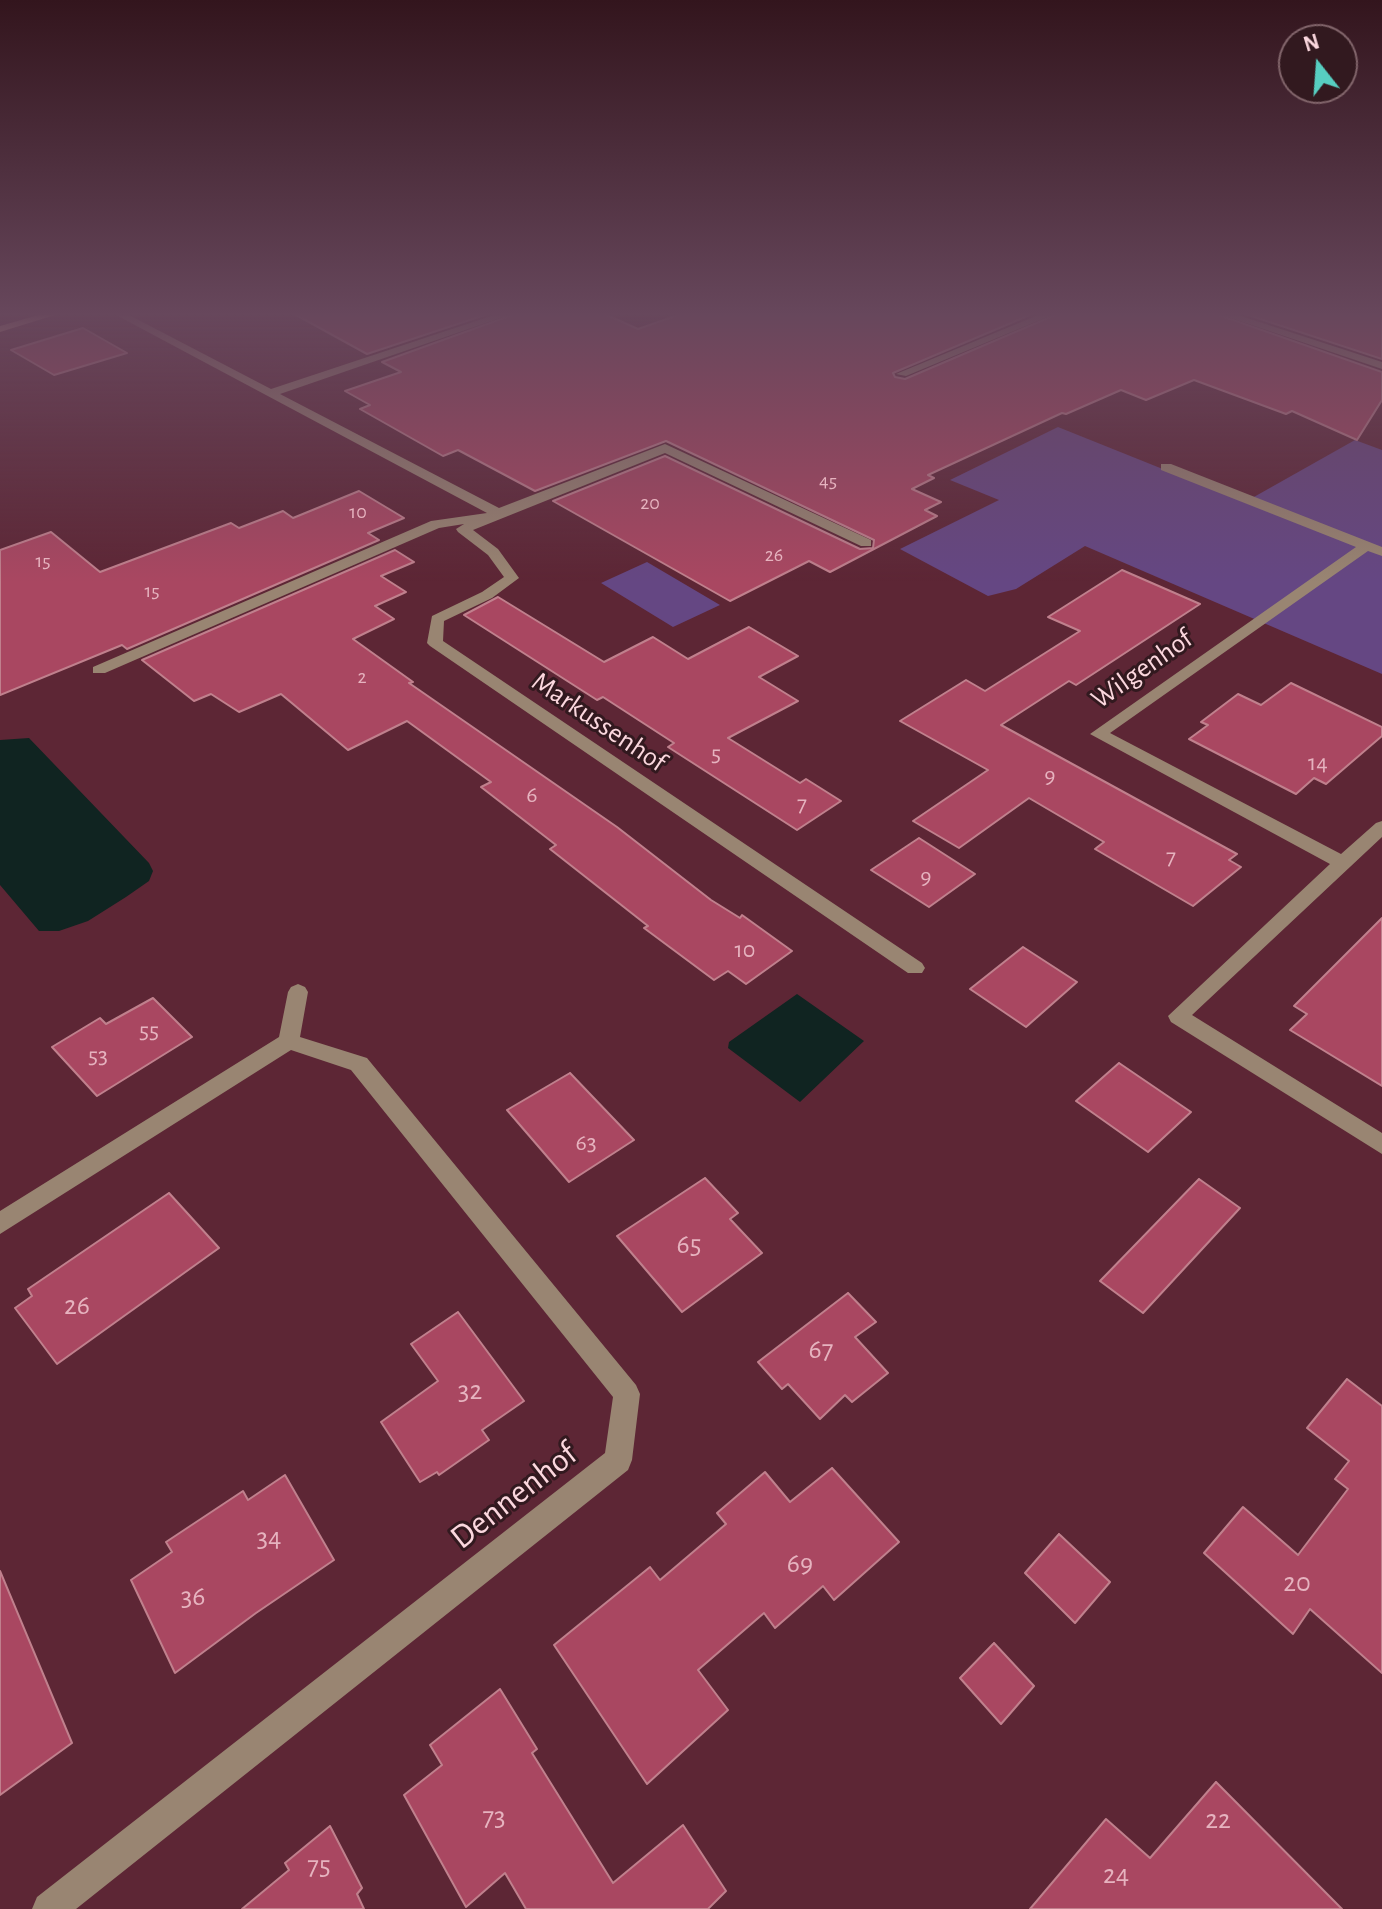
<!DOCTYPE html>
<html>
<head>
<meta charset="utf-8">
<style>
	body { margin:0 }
	#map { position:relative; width:1382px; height:1909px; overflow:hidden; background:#5d2635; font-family:"Alegreya Sans",sans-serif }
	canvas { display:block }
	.north { position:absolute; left:1278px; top:24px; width:80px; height:80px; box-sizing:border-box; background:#32191f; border:2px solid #82656b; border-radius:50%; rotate:343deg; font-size:22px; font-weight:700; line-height:32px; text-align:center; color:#fbd7de }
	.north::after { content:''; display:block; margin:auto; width:28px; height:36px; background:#57cec1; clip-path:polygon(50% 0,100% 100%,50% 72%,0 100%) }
</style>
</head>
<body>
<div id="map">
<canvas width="1382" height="1909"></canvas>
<div class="north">N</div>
</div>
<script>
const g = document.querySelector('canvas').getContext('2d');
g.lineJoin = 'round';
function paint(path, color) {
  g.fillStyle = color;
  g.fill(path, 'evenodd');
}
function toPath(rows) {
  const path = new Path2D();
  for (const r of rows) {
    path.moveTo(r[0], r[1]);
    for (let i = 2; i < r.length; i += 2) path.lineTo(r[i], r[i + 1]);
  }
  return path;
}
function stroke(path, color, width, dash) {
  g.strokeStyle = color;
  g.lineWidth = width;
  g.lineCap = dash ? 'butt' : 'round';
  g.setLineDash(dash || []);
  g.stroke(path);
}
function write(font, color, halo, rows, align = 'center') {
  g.font = font + ' "Alegreya Sans",sans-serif';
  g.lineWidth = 6;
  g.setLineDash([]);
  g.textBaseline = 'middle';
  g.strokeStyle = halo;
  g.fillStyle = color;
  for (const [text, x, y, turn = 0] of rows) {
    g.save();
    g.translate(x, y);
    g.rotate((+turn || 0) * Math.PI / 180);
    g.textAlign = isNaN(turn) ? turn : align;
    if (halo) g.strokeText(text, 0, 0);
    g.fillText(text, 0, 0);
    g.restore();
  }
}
paint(toPath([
	[1058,427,1245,502,1355,440,1382,450,1382,674,1085,546,1016,589,988,596,900,549,999,500,950,480],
	[647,562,720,605,673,627,601,583]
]), '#654783');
paint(toPath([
	[29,738,149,863,153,871,149,881,126,897,88,921,59,931,39,931,0,885,0,740],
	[797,994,864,1041,800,1102,728,1048,729,1042]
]), '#102421');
const building = toPath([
	[296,315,485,315,367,354,296,315],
	[512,315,607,315,638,329,678,315,1030,315,893,373,895,377,905,379,1055,315,1219,315,1382,372,1382,400,1357,440,1292,411,1286,414,1194,380,1146,400,1121,390,1066,414,1062,413,928,475,934,478,912,489,941,502,925,510,937,516,830,572,809,561,730,601,553,501,665,456,860,549,873,548,874,540,666,441,535,491,458,450,443,456,360,409,370,405,345,391,401,372,382,362,512,315],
	[1248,315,1382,315,1382,359,1248,315],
	[83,328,127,353,54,375,11,350,83,328],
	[359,491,404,518,368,533,379,540,127,649,122,645,0,695,0,550,51,532,100,572,231,523,239,528,283,511,293,518,359,491],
	[395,550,414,562,381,576,406,592,375,606,394,619,353,639,413,682,409,683,617,827,711,900,740,918,742,915,792,951,746,984,728,971,714,980,644,928,648,926,550,849,556,845,481,787,491,782,407,721,348,750,281,694,239,712,211,694,194,701,142,660,395,550],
	[1122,570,1200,604,1076,685,1069,681,1001,725,1237,854,1229,860,1241,867,1193,906,1095,849,1104,842,1029,798,959,848,913,821,988,770,900,721,966,680,985,691,1080,631,1048,617,1122,570],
	[498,597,604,662,653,637,688,659,749,627,798,656,759,677,798,701,728,738,800,783,806,779,841,801,797,830,668,747,674,743,603,697,597,700,464,615,498,597],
	[1291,683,1382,727,1382,736,1326,784,1314,778,1296,794,1189,739,1208,725,1201,722,1238,694,1261,705,1291,683],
	[919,838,975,874,929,907,871,870,919,838],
	[1382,918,1382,1086,1290,1030,1307,1014,1294,1006,1382,918],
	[1023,947,1077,982,1026,1027,970,989,1023,947],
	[153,998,192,1037,97,1096,52,1047,100,1018,106,1024,153,998],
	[1119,1063,1191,1112,1148,1152,1076,1101,1119,1063],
	[570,1073,634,1140,569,1182,507,1110,570,1073],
	[705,1178,738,1213,730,1219,762,1253,682,1312,617,1236,705,1178],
	[1199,1179,1240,1208,1143,1313,1100,1281,1199,1179],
	[169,1193,219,1248,57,1364,15,1308,32,1296,28,1289,169,1193],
	[848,1293,876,1322,855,1337,888,1373,852,1402,845,1395,820,1419,788,1384,782,1389,758,1362,848,1293],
	[458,1312,524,1401,482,1430,489,1440,439,1475,437,1472,420,1482,381,1422,438,1381,411,1344,458,1312],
	[1347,1379,1382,1406,1382,1673,1310,1609,1293,1634,1204,1553,1243,1507,1298,1555,1348,1489,1335,1479,1349,1461,1307,1428,1347,1379],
	[832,1468,899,1542,834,1600,823,1586,775,1628,764,1613,698,1670,728,1710,647,1784,554,1645,650,1567,660,1580,726,1524,717,1513,765,1472,790,1502,832,1468],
	[285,1475,334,1560,256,1613,175,1673,131,1580,172,1552,166,1542,243,1491,248,1500,285,1475],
	[1059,1534,1110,1582,1075,1623,1025,1573,1059,1534],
	[0,1571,72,1743,0,1795,0,1571],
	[994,1643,1034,1686,1001,1724,960,1678,994,1643],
	[500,1689,537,1749,532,1753,613,1883,683,1825,726,1891,708,1909,526,1909,505,1873,466,1907,404,1795,442,1765,430,1745,500,1689],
	[1216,1782,1342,1909,1030,1909,1106,1819,1150,1858,1216,1782],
	[330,1826,362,1888,357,1894,364,1909,242,1909,289,1870,285,1863,330,1826]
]);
paint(building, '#a94761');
stroke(building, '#c0808d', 2);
paint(toPath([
	[116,315,129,315,271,389,494,315,509,315,280,394,499,508,665,444,871,540,871,546,861,546,665,453,473,530,498,549,519,578,492,598,444,621,443,641,922,963,925,968,922,973,908,973,430,646,427,643,432,616,482,592,504,577,488,555,458,532,456,529,464,524,439,528,105,673,93,673,93,667,431,521,487,513,116,315],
	[1038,315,1052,315,906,376,896,374,1038,315],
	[1222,315,1238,315,1382,362,1382,369,1222,315],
	[1161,464,1171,464,1382,547,1382,556,1368,551,1110,733,1341,854,1376,823,1382,821,1382,837,1192,1015,1382,1133,1382,1154,1171,1022,1168,1016,1330,864,1090,734,1356,547,1161,470,1161,464],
	[298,984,305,987,308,992,300,1037,367,1058,636,1385,640,1394,632,1460,628,1470,76,1909,32,1909,37,1897,605,1453,613,1397,351,1070,291,1050,0,1234,0,1211,279,1037,288,992,291,987,298,984]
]), '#998572');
paint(toPath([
	[38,315,55,315,0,332,0,326,38,315]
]), '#f7cea7');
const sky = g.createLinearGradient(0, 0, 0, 582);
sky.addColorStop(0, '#33151d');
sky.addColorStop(0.54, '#67475c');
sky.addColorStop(1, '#67475c00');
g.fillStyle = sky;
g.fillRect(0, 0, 1382, 582);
write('20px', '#e6b3bf', null, [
	["45",828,481],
	["20",650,503],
	["10",358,512],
	["26",774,555],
	["15",43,561],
	["15",152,591],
	["2",362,677]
]);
write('24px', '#e6b3bf', null, [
	["5",716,754],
	["14",1318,763],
	["9",1050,776],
	["6",532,795],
	["7",802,804],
	["7",1171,857],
	["9",926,877],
	["10",745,950],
	["55",149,1031],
	["53",98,1056],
	["63",586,1143]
]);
write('28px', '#fbd7de', '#32191f', [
	["Wilgenhof",1142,669,-35],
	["Markussenhof",599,722,34]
]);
write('28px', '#e6b3bf', null, [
	["65",689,1245],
	["26",77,1306],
	["67",821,1350],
	["32",470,1391],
	["34",269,1538],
	["69",800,1564],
	["20",1297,1583],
	["36",193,1597],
	["73",494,1817],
	["22",1218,1820],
	["75",319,1866],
	["24",1116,1875]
]);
write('34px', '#fbd7de', '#32191f', [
	["Dennenhof",514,1496,-38]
]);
</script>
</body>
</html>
